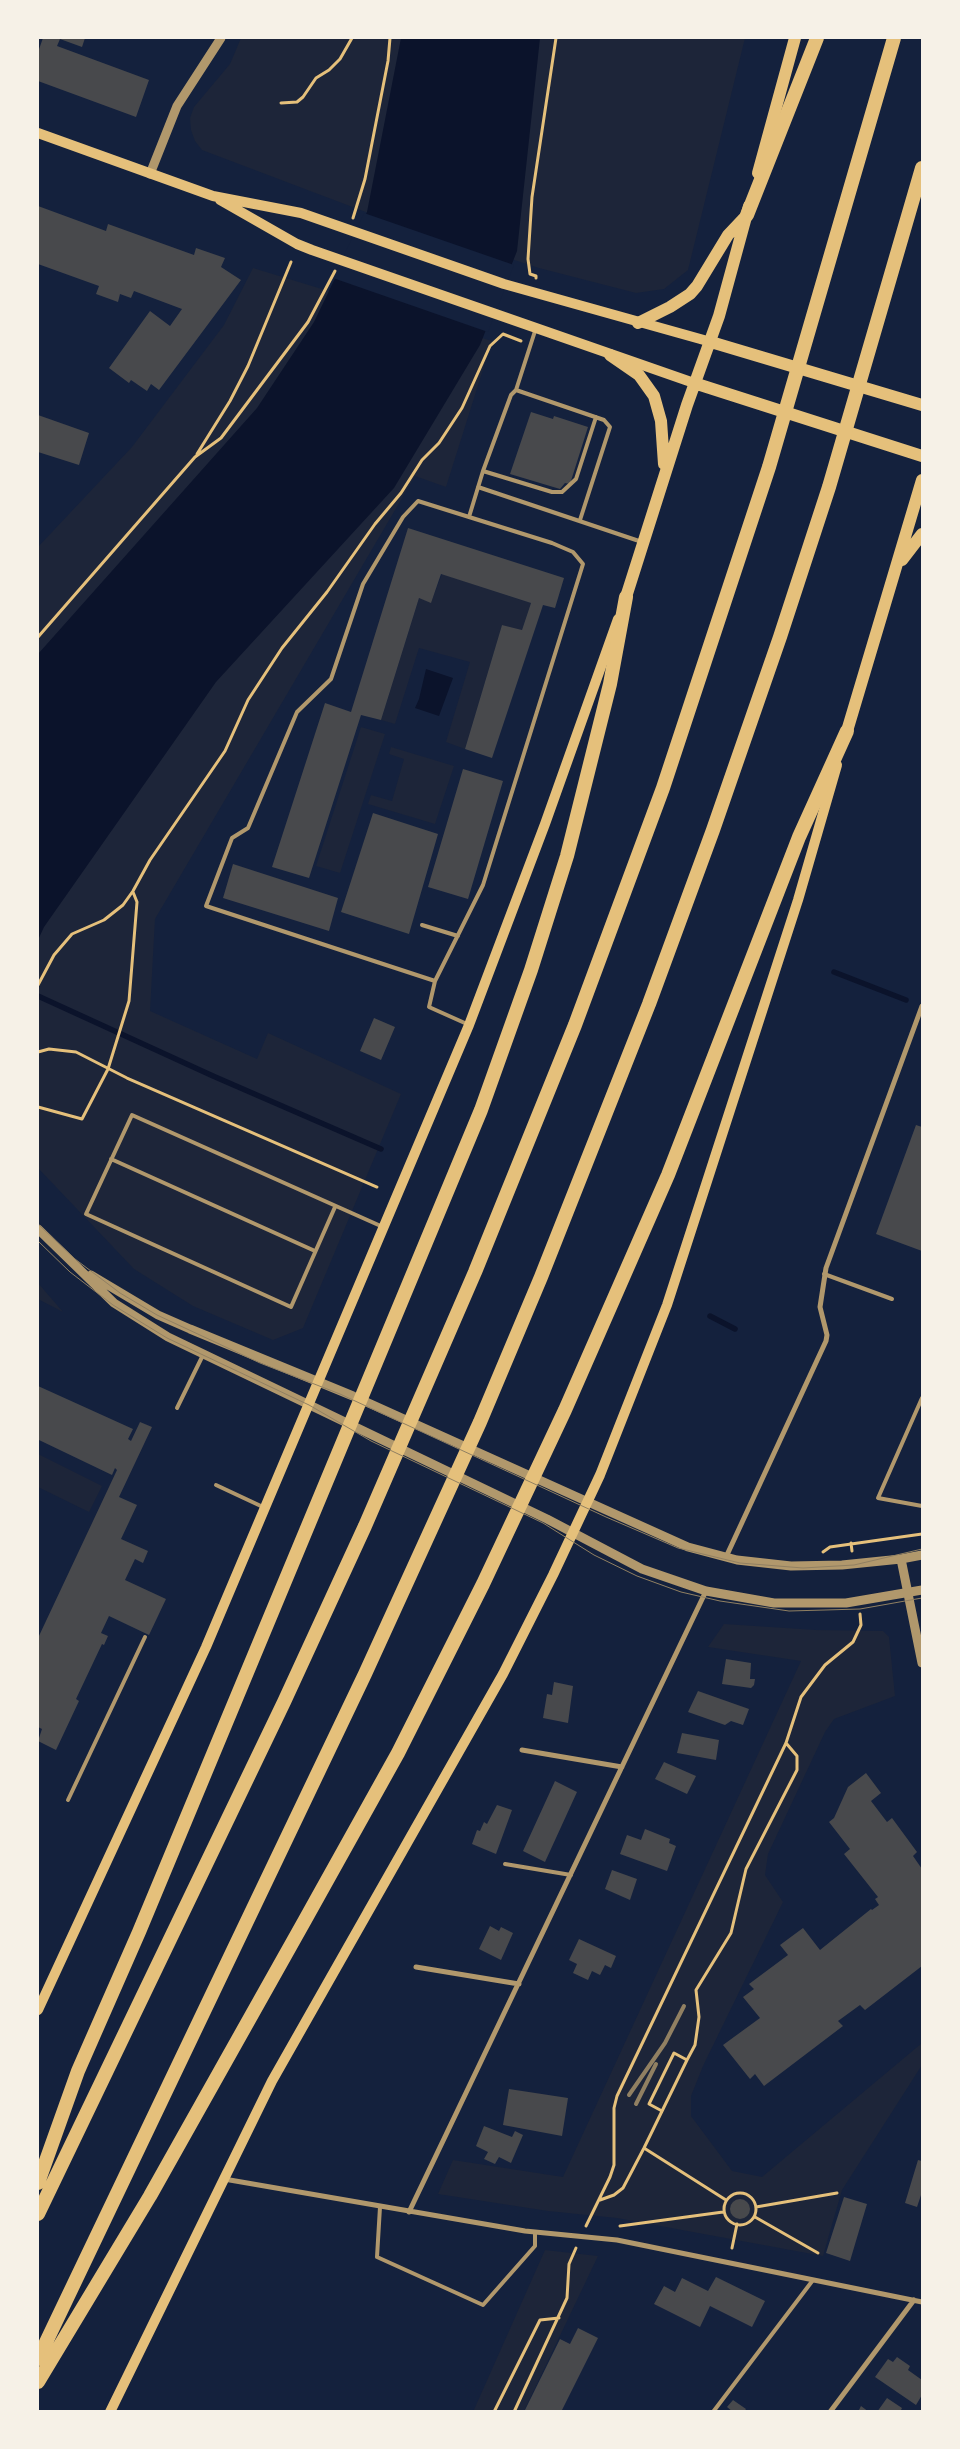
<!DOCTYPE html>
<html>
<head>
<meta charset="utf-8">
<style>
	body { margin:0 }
	#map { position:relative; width:960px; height:2449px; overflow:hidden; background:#14213d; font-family:Manrope,sans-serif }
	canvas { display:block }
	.frame { position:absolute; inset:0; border:39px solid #f6f1e7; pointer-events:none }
</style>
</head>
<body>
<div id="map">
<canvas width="960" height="2449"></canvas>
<div class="frame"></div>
</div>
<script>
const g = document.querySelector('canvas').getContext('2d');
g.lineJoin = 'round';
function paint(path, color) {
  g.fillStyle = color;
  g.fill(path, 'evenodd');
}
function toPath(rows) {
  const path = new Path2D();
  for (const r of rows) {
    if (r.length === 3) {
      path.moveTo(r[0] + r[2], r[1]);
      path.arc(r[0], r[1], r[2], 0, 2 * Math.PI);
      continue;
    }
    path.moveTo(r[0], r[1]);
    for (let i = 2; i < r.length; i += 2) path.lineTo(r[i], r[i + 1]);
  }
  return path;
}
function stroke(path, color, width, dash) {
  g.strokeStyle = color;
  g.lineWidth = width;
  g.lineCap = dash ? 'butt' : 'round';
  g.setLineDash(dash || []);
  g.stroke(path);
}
paint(toPath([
	[241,38,745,38,688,270,664,289,636,293,539,268,363,211,202,150,195,141,191,130,190,118,194,107,230,64],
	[253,268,492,341,446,487,415,476,155,919,150,1011,257,1059,268,1033,401,1094,303,1328,273,1340,193,1306,134,1269,38,1168,38,547,132,447,224,325],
	[442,574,531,603,522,630,502,625,465,749,446,742,470,662,419,648,395,724,381,720,419,598,431,602],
	[361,727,385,734,340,873,316,866],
	[391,747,454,766,435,824,368,804,371,795,392,801,404,759,389,754],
	[38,1283,63,1312,38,1299],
	[38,1454,102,1486,89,1512,38,1487],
	[724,1624,816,1630,883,1631,889,1637,895,1696,834,1719,825,1732,768,1854,765,1875,783,1902,703,2066,691,2096,691,2116,732,2171,762,2177,922,2043,922,2065,842,2190,823,2256,617,2218,548,2211,438,2194,453,2160,563,2177,801,1661,708,1647],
	[545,2250,598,2256,524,2411,473,2412]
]), '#1d2539');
paint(toPath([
	[401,38,540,38,517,251,480,345,394,488,216,682,44,927,38,940,38,654,257,408,314,322,367,212],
	[426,669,453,678,439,716,415,708,419,699]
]), '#0b132b');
paint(toPath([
	[364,213,514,265,488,332,333,278]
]), '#14213d');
stroke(toPath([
	[834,972,906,1000],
	[38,996,213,1076,381,1149],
	[710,1316,735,1329]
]), '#0b132b', 5.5);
paint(toPath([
	[43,38,85,38,82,47,60,39,57,46,149,80,136,117,38,81,38,52],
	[38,206,106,231,108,224,194,255,196,248,225,258,221,267,241,280,159,390,151,384,147,391,131,380,129,383,109,368,150,311,170,326,182,309,134,291,131,298,120,294,118,302,96,294,99,286,38,264],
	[531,412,553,419,554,416,588,427,570,484,565,483,560,489,510,474],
	[38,415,89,433,79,465,38,452],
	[408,528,564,578,555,608,543,605,492,758,465,749,502,625,522,630,531,603,441,574,431,603,419,598,381,720,361,715,309,878,272,867,325,703,351,712],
	[463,769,503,781,468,899,428,887],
	[373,813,438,834,409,934,341,912],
	[233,864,338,898,329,931,223,898],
	[374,1018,395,1027,381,1060,360,1051],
	[916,1125,922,1127,922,1251,876,1234],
	[38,1386,133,1429,128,1439,131,1441,140,1422,152,1427,119,1497,137,1505,121,1539,148,1551,143,1563,135,1559,125,1580,166,1599,149,1635,109,1616,101,1633,108,1636,104,1645,102,1644,76,1699,79,1701,56,1750,38,1741,42,1729,38,1727,38,1638,117,1470,115,1468,112,1475,39,1440,38,1444],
	[726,1659,751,1663,750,1679,755,1679,754,1685,751,1688,722,1684],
	[554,1682,573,1686,568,1723,543,1718,547,1694,552,1695],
	[698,1691,749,1709,743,1725,731,1721,725,1725,688,1712],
	[682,1733,719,1740,716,1760,677,1753],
	[664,1762,696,1776,687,1794,655,1779],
	[866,1773,881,1793,871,1801,887,1822,892,1818,917,1852,913,1856,922,1869,922,1966,865,2010,860,2005,838,2021,843,2026,764,2086,755,2074,750,2079,723,2045,760,2018,743,1997,754,1989,749,1984,788,1955,780,1945,803,1928,820,1950,871,1909,872,1910,879,1905,875,1899,878,1897,844,1854,850,1849,829,1822,834,1818,848,1787],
	[555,1781,577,1792,545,1862,523,1851],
	[497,1805,512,1810,496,1854,472,1844,477,1830,480,1831,484,1822,487,1824],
	[645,1829,670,1839,669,1843,676,1846,667,1871,620,1854,627,1835,641,1840],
	[612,1870,637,1879,630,1900,605,1889],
	[490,1926,499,1931,501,1927,513,1933,501,1960,479,1949],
	[579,1939,616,1956,611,1968,605,1965,600,1975,592,1971,588,1980,573,1973,577,1964,569,1960],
	[509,2089,568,2098,562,2136,503,2125],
	[484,2126,512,2137,515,2131,523,2135,511,2163,499,2157,495,2164,484,2159,488,2152,476,2146],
	[918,2160,922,2161,922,2192,917,2207,905,2203],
	[844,2197,867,2204,850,2261,826,2253],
	[740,2209,10],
	[716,2277,765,2301,752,2327,710,2306,700,2327,654,2304,664,2286,675,2292,682,2278,708,2291],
	[578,2328,598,2338,561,2412,524,2412,560,2339,570,2344],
	[897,2357,910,2366,908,2370,922,2380,922,2395,916,2405,875,2377,888,2359,893,2362],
	[887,2398,902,2408,900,2412,877,2412],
	[733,2400,746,2409,744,2412,733,2412,727,2407],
	[861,2406,869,2412,858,2412]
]), '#48494c');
stroke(toPath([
	[281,103,297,102,303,97,316,78,329,70,340,59,352,38],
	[353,218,365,179,388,61,390,38],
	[536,278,536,276,530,274,528,259,532,197,556,38],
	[197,454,230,401,248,366,291,262],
	[38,637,195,457,221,438,308,322,335,271],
	[38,985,54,955,72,934,104,920,123,905,133,891,150,860,225,751,248,700,282,648,327,592,375,524,401,493,422,460,439,443,462,408,490,346,503,334,521,341],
	[38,1052,49,1049,76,1052,127,1078,377,1187],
	[38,1107,82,1119,108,1069,129,1001,137,902,133,892],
	[851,1543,852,1551],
	[823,1552,830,1547,922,1534],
	[687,2060,695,2045,699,2017,696,1990,731,1933,746,1869,797,1770,797,1756,786,1743],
	[644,2148,726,2200],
	[740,2209,16],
	[600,2200,614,2195,623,2188,644,2148,687,2060,674,2053,649,2104,662,2111],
	[756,2207,837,2193],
	[755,2217,818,2253],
	[586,2226,610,2177,614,2165,614,2108,617,2096,786,1743,801,1697,825,1665,853,1642,861,1625,860,1614],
	[620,2226,723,2212],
	[732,2248,737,2224],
	[494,2412,540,2320,559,2318],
	[514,2412,567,2298,569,2264,576,2248]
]), '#e5c07b', 3);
stroke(toPath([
	[516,390,604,420,610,427,580,520],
	[483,471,552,492,562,492,576,479,596,417],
	[478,487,642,542],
	[469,517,483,471,511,395,516,390,536,328],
	[422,925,458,936],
	[435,981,206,906,232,838,248,828,297,712,331,679,363,584,403,517,418,501,552,543,573,552,583,564,483,885,435,981,429,1007,467,1024],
	[111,1159,315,1251],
	[335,1207,291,1307,86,1214,132,1115,383,1227],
	[824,1274,892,1299],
	[922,1398,878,1498,922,1506],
	[177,1408,203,1355],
	[216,1485,263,1507],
	[68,1800,145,1637],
	[505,1864,571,1875],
	[380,2207,377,2257,483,2305,535,2246,535,2232],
	[713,2412,813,2280]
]), '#b1986c', 4);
stroke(toPath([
	[726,1557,826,1341,827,1335,820,1307,826,1268,922,1006],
	[522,1750,622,1767],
	[416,1967,519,1984],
	[224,2179,525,2231,617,2240,922,2302],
	[409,2212,706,1591],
	[830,2412,914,2300]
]), '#b1986c', 5);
stroke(toPath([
	[150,174,177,106,221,38],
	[38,1229,114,1303,168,1337,547,1519,642,1569,706,1591,774,1603,846,1603,922,1590],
	[91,1275,158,1315,190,1329,353,1396,688,1547,737,1560,791,1566,842,1565,901,1559,922,1555],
	[901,1559,922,1663]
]), '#b1986c', 9);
stroke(toPath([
	[38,133,213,196,301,213,504,284,711,342],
	[220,200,297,244,312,250,694,383],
	[38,2010,206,1647,469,1025,545,824,618,619],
	[110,2412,272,2081,503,1674,553,1575,600,1475,667,1305,798,900,837,765]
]), '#e5c07b', 10);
stroke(toPath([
	[758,173,795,38],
	[638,323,670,307,690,294,697,286,728,235,745,217],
	[711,342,922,405],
	[610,355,639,375,654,396,661,421,664,464],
	[694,383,922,456],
	[902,560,922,534],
	[626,597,687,405,719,316,749,206],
	[847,731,922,480]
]), '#e5c07b', 12);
stroke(toPath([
	[747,215,817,38],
	[38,2183,78,2071,139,1932,481,1110,531,970,567,856,610,684,626,597],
	[38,2214,284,1702,365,1526,475,1272,575,1025,663,788,769,467,894,38],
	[38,2359,365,1674,480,1422,541,1277,649,1004,713,830,780,637,829,487,922,168],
	[38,2382,150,2196,305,1920,398,1753,483,1584,565,1410,668,1175,799,837,847,731]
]), '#e5c07b', 14);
stroke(toPath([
	[38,1224,75,1259,120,1293,157,1315,260,1363,340,1394,606,1517,678,1548,740,1563,803,1568,854,1565,922,1549],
	[38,1241,70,1272,113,1305,167,1338,309,1405,371,1441,543,1523,594,1555,637,1576,681,1592,720,1601,789,1611,860,1609,922,1598]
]), '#918062', 1);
stroke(toPath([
	[629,2095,665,2043,684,2006],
	[636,2104,656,2064]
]), '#918062', 4);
</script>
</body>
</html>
